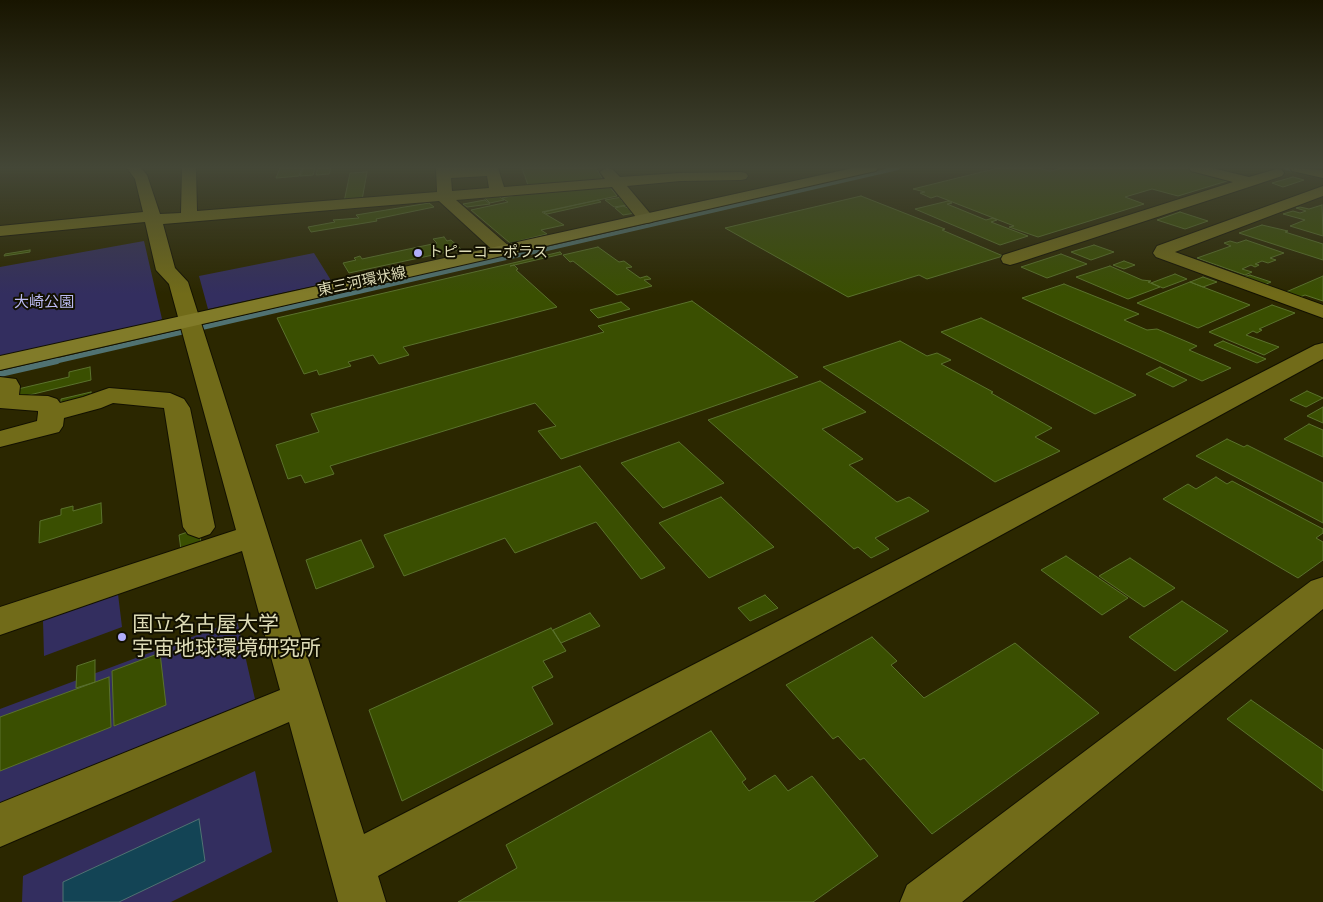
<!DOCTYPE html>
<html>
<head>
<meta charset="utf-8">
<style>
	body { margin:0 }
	canvas { display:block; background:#2b2700 }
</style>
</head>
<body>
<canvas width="1323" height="902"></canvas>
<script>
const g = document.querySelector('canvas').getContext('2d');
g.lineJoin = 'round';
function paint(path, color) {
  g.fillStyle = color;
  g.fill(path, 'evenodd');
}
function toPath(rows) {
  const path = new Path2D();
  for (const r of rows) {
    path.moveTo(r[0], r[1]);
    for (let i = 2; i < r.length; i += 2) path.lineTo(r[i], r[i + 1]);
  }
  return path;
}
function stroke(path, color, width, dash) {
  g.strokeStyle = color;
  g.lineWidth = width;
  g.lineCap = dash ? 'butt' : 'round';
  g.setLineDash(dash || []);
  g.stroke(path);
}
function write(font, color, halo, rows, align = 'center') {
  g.font = font + ' "Fira Sans","Noto Sans JP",sans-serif';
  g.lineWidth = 4;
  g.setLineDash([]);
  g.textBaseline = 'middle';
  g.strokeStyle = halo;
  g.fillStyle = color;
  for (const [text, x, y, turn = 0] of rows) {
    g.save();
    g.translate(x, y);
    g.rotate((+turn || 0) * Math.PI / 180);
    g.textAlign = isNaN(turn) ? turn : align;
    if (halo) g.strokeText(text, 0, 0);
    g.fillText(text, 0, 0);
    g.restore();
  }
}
paint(toPath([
	[144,241,162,319,154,324,0,358,0,267],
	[314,253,332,282,208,309,199,276],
	[118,594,122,627,44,656,43,620],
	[237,620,257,708,0,816,0,709],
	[255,771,272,852,171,902,22,902,23,876]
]), '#332e5f');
const water = toPath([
	[199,819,205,861,119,902,63,902,63,882,199,819]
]);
paint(water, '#134455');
stroke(water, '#507272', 1);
stroke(toPath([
	[1286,168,1298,171],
	[525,254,898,168]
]), '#507272', 4);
stroke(toPath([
	[52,362,530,252]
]), '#507272', 5);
stroke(toPath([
	[0,374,57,361]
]), '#507272', 6);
const building = toPath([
	[280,168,302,168,299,176,276,178,280,168],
	[303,168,315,168,313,175,300,176,303,168],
	[318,168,331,168,329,174,316,175,318,168],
	[522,168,596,168,604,182,529,188,522,168],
	[998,168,1039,168,1050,171,1062,168,1186,168,1227,181,1178,196,1152,189,1125,197,1144,204,1038,237,1009,227,1014,226,937,196,931,198,920,193,925,192,913,189,998,168],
	[367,172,362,200,344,202,350,173,367,172],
	[1293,177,1304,180,1283,187,1272,183,1293,177],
	[609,186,617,196,542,212,564,225,541,230,547,234,510,243,471,210,508,202,502,198,534,191,609,186],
	[497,195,504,200,490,203,484,197,497,195],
	[861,196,945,229,942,230,1003,256,927,279,919,275,848,297,725,228,861,196],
	[622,197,625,200,621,200,627,205,614,207,605,200,622,197],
	[485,200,490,204,467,207,463,204,485,200],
	[598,200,601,202,547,214,544,212,598,200],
	[948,201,952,203,947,204,986,220,993,218,997,220,991,222,1028,236,1000,245,915,209,948,201],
	[429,203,434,207,376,219,377,221,311,232,308,227,335,222,333,220,359,218,356,215,429,203],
	[1322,205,1323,236,1290,226,1305,220,1283,214,1293,211,1300,213,1306,211,1296,208,1300,207,1309,209,1322,205],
	[623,206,628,208,635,213,623,215,615,208,623,206],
	[1180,212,1208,221,1185,229,1157,220,1180,212],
	[1262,225,1288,231,1285,232,1323,244,1323,260,1239,233,1262,225],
	[444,237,447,241,451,240,461,249,349,273,343,263,356,260,354,258,360,256,362,259,437,243,433,239,444,237],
	[1246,240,1284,253,1270,258,1276,260,1268,263,1262,261,1255,264,1259,265,1255,267,1251,265,1242,269,1252,272,1245,275,1197,258,1231,246,1224,243,1230,241,1237,243,1246,240],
	[1094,245,1114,252,1091,260,1071,252,1094,245],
	[598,247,619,262,624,261,632,267,626,268,640,278,647,276,651,279,644,280,652,286,617,295,573,261,570,262,563,255,598,247],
	[30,250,30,252,4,256,5,254,30,250],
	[560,252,562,254,510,266,514,265,518,269,516,270,557,307,403,347,409,355,379,364,373,355,348,362,351,366,319,375,317,370,304,374,277,318,560,252],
	[1061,254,1087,264,1047,278,1021,267,1061,254],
	[1124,261,1135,265,1124,269,1113,265,1124,261],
	[1110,266,1142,280,1151,281,1148,282,1160,287,1128,299,1076,277,1110,266],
	[1175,274,1187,279,1163,288,1151,283,1175,274],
	[1250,275,1271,282,1264,285,1243,277,1250,275],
	[1323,276,1323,301,1305,295,1300,297,1286,292,1323,276],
	[1203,277,1217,282,1203,287,1190,282,1203,277],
	[1190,282,1250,305,1198,328,1137,303,1190,282],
	[1064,284,1139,314,1124,320,1147,330,1157,329,1197,346,1189,350,1231,368,1202,381,1022,298,1064,284],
	[692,301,798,377,561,459,538,431,556,426,535,403,330,466,334,474,305,483,301,475,288,479,276,445,319,432,311,414,604,332,598,326,692,301],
	[621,302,630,309,598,318,590,310,621,302],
	[1272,305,1295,313,1259,329,1262,330,1257,333,1253,331,1246,335,1279,347,1264,355,1209,332,1272,305],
	[981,318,1136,395,1095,414,941,332,981,318],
	[900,341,927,356,937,353,951,360,941,364,993,392,991,393,1052,428,1035,437,1060,451,995,482,823,367,900,341],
	[1223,341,1266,359,1257,363,1214,345,1223,341],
	[90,367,91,380,17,398,18,389,69,377,69,372,90,367],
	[1160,367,1187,380,1173,387,1146,374,1160,367],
	[820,381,866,412,822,429,863,459,849,465,897,502,909,497,929,511,875,538,889,549,871,558,858,547,854,549,708,420,820,381],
	[1307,391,1323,398,1306,407,1290,400,1307,391],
	[91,392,91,399,61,406,61,399,91,392],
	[1323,407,1323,423,1307,416,1323,407],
	[1309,424,1323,430,1323,457,1284,439,1309,424],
	[1227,439,1244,447,1247,445,1323,483,1323,523,1196,456,1227,439],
	[679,442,724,483,663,508,621,463,679,442],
	[580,466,665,568,641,579,596,522,515,553,505,538,404,576,384,535,580,466],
	[1216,477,1227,484,1232,481,1323,529,1323,533,1316,538,1323,542,1323,560,1298,578,1163,499,1188,484,1196,489,1216,477],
	[721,497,774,547,709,578,659,523,721,497],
	[101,503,102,523,39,543,40,521,61,515,61,509,73,506,73,511,101,503],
	[199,528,201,543,181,550,179,535,199,528],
	[361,540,374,567,316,589,306,560,361,540],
	[1066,556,1128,598,1102,615,1041,570,1066,556],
	[1130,558,1175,588,1144,607,1099,576,1130,558],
	[765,595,778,608,750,621,738,608,765,595],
	[1182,601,1228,631,1175,671,1129,637,1182,601],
	[590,613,600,626,561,643,553,630,590,613],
	[551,628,566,651,543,661,553,677,532,687,553,724,402,801,369,710,551,628],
	[872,637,897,661,891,665,924,698,1015,643,1099,713,932,834,864,758,860,760,838,736,833,739,786,685,872,637],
	[160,653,166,705,114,726,112,671,160,653],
	[95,660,95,682,76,688,77,666,95,660],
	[109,677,111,727,0,771,0,717,109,677],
	[1251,700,1323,750,1323,791,1227,719,1251,700],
	[711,731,746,779,742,782,749,791,775,775,788,791,812,776,878,856,813,902,458,902,517,868,506,845,711,731]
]);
paint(building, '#3a4f01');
stroke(building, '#5a722c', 1);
const minor = toPath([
	[127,168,141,168,147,175,160,214,181,213,182,168,196,168,197,211,437,192,436,168,498,168,504,187,605,179,600,172,606,168,612,169,620,177,680,173,741,172,746,173,748,176,746,179,741,180,680,181,627,186,654,218,652,222,646,223,640,222,612,187,456,200,510,247,513,251,510,255,504,256,498,255,439,201,163,224,175,268,188,282,364,834,1315,345,1323,343,1323,359,378,876,386,902,338,902,289,722,0,847,0,803,280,690,242,551,0,635,0,607,236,530,169,284,156,270,145,222,0,236,0,226,143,212,135,179,127,168],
	[487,176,489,188,452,191,451,178,487,176],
	[1189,168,1212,168,1249,177,1277,169,1282,170,1284,173,1282,176,1255,185,1017,263,1010,265,1003,263,1001,259,1003,255,1233,182,1191,171,1189,168],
	[1290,168,1323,170,1323,178,1292,171,1290,168],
	[1323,186,1323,196,1175,252,1323,305,1323,318,1156,257,1153,253,1157,246,1323,186],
	[0,377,16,379,20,386,19,395,48,396,57,399,60,403,83,397,109,388,170,393,184,399,190,408,215,527,210,534,199,538,188,534,183,527,164,408,113,403,101,408,64,418,63,426,59,432,0,447,0,431,37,421,38,413,38,411,0,408,0,377],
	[1323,577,1323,609,962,902,900,902,907,885,1311,581,1323,577]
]);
const major = toPath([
	[853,168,878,168,876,171,871,172,0,370,0,356,853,168]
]);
stroke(minor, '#121000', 2);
stroke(major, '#121000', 2);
paint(minor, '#716b19');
paint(major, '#817b29');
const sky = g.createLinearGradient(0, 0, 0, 294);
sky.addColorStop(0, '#181500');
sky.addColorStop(0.57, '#444737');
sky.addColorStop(1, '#44473700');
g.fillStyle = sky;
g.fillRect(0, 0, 1323, 294);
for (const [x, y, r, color] of [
	[418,253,5,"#b1adfa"],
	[122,637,5,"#b1adfa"]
]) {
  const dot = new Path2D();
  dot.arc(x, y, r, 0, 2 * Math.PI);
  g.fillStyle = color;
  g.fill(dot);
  stroke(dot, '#121000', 2);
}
write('15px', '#dedcb7', '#121000', [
	["トピーコーポラス",428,253]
], 'left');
write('15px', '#dedcb7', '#121000', [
	["東三河環状線",362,282,-12]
]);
write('15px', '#bcbbf2', '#121000', [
	["大崎公園",44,303]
]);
write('21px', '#dedcb7', '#121000', [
	["国立名古屋大学",132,625],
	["宇宙地球環境研究所",132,649]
], 'left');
</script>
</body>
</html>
